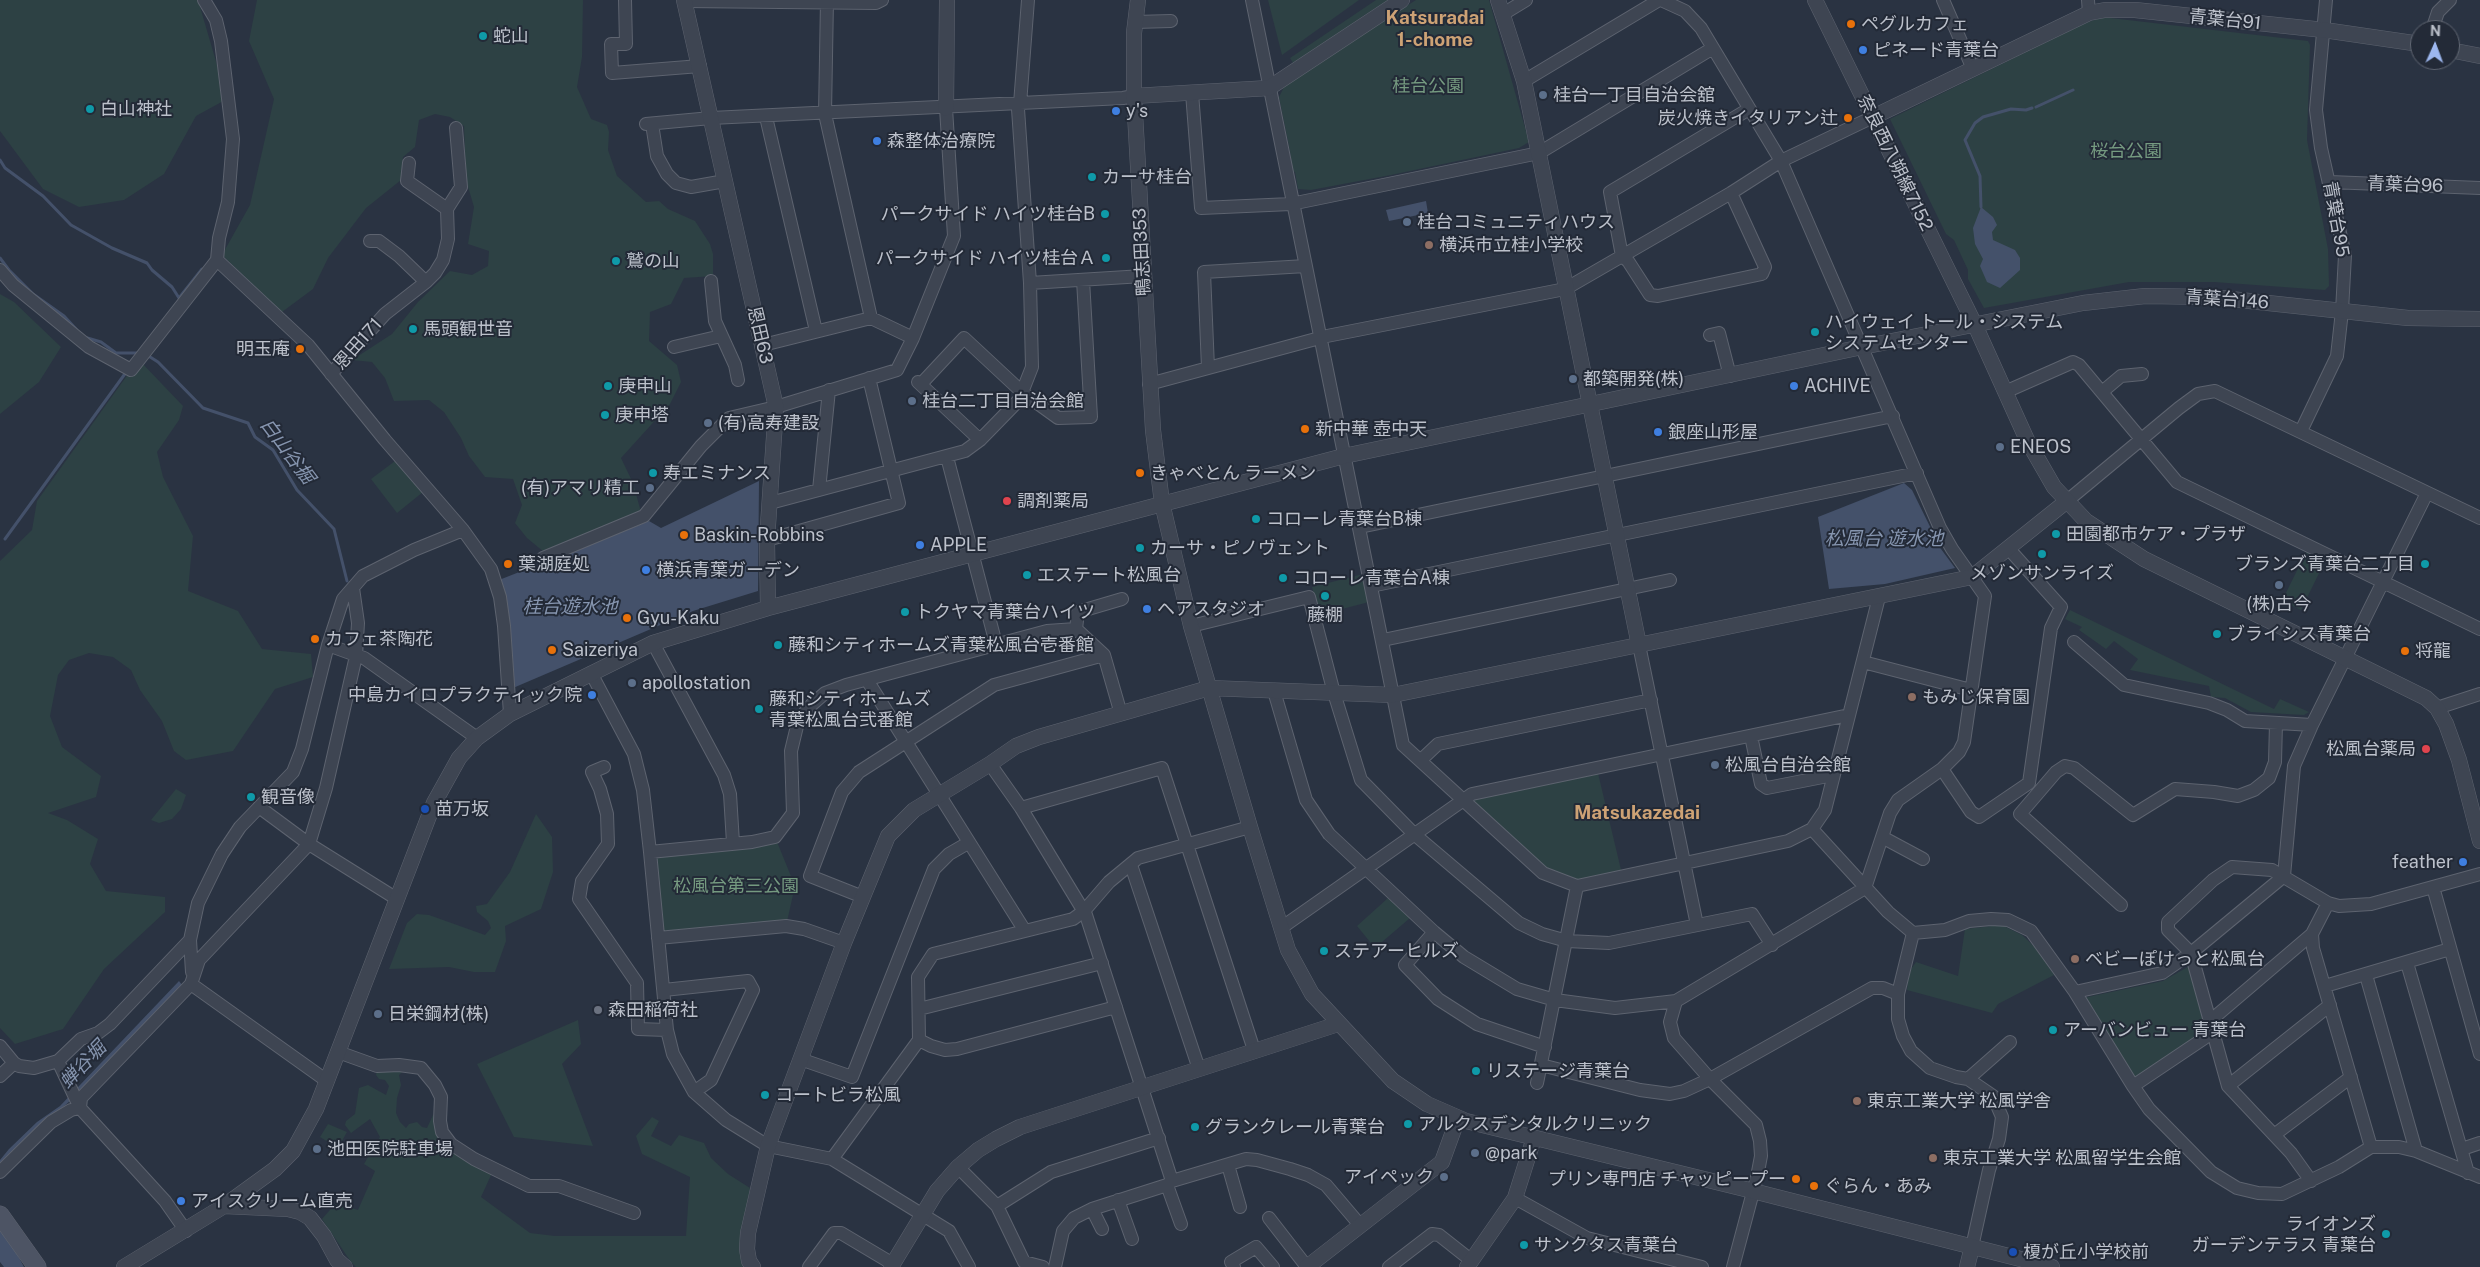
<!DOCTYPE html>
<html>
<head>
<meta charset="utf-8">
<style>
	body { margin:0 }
	#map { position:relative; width:2480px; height:1267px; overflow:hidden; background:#2a3342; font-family:"Public Sans",sans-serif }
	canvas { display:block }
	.north { position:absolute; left:2410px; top:20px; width:50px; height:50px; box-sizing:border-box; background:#232a37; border:1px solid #606672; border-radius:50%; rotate:2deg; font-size:14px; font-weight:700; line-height:20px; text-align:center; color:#bcc1cb }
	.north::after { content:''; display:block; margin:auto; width:18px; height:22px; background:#9db7ef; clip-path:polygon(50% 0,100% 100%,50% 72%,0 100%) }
</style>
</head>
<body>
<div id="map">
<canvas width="2480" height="1267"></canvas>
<div class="north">N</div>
</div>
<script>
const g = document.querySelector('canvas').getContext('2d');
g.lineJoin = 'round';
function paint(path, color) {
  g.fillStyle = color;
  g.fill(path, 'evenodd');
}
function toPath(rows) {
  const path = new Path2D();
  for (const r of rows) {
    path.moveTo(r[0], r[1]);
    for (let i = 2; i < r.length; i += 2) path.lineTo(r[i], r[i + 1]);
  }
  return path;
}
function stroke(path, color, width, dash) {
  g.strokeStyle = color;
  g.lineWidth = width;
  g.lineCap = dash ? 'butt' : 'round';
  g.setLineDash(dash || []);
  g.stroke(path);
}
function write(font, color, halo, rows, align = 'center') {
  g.font = font + ' "Public Sans","Noto Sans JP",sans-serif';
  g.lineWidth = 4;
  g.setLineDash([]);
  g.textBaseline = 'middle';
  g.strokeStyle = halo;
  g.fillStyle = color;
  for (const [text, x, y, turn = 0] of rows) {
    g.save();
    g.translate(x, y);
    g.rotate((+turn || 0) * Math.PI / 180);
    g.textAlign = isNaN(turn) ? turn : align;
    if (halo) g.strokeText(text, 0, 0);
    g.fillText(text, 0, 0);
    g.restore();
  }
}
paint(toPath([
	[0,0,198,0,227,99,196,116,164,174,124,200,79,207,43,189,0,131],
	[257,0,583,0,582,57,577,87,591,119,607,125,609,132,608,150,617,176,646,202,659,201,668,209,695,221,710,244,713,254,713,276,684,278,671,304,650,312,649,341,677,365,681,382,670,404,621,458,633,483,641,512,544,552,527,538,515,523,522,505,513,479,485,477,469,456,461,438,444,412,429,400,394,401,385,378,372,362,352,360,392,334,418,302,450,271,472,275,488,266,489,251,468,244,474,207,466,180,464,126,450,117,435,114,419,120,415,147,403,157,401,180,366,208,328,258,313,289,282,312,222,255,250,205,274,99,249,41],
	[1268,0,1359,0,1282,55],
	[1376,0,1391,0,1363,16,1340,33,1293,63,1290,58],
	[1416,0,1489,0,1529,142,1519,148,1391,175,1311,190,1298,189,1295,172,1292,171,1290,151,1279,97,1286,83],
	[2102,17,2308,41,2310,45,2307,140,2328,249,2329,286,2325,290,2214,282,2129,282,1984,308,1968,279,1968,270,1954,240,1946,234,1890,119,2081,25],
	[0,294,14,302,61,347,39,382,0,414],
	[140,361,183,406,179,420,157,452,163,477,193,536,188,591,238,611,262,649,311,654,313,677,275,689,233,751,186,760,174,751,162,721,140,690,131,670,113,657,89,653,69,660,58,675,50,716,62,747,101,776,96,797,48,813,67,820,98,839,90,864,106,891,165,897,165,912,104,969,63,1029,15,1044,0,1028,0,561,32,530,37,501,131,370],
	[395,461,423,492,397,513,371,479],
	[2307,550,2326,559,2301,610,2282,601],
	[1363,574,1369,602,1319,615,1312,587],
	[2070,610,2274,709,2280,699,2309,712,2304,715,2251,712,2225,698,2211,697,2209,686,2130,670,2138,659,2114,641,2106,649,2079,630,2082,627,2065,619],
	[1597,769,1622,874,1577,886,1543,873,1464,800],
	[176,789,186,795,181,809,172,819,159,823,151,820],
	[536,814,552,837,553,872,541,909,505,926,506,941,495,972,474,972,449,967,389,969,407,923,417,914,429,915,485,935,491,928,488,921,477,912,476,906,487,904,510,872],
	[775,837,795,886,786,926,658,938,653,854],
	[1388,898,1410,918,1375,948,1357,926],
	[2002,925,2022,935,2037,949,2054,975,1998,1004,1992,1013,1907,990,1909,972,1916,962,1958,976,1965,929],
	[2193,964,2209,1035,2133,1086,2083,998,2163,981],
	[578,1020,581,1044,562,1064,593,1146,514,1137,477,1064],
	[377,1069,404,1070,399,1075,401,1085,397,1098,396,1113,400,1122,406,1128,409,1124,417,1122,422,1127,427,1128,433,1115,437,1115,439,1136,492,1173,481,1197,530,1233,555,1236,686,1236,690,1177,642,1154,636,1136,652,1117,659,1121,651,1136,671,1146,679,1135,704,1143,711,1158,728,1174,750,1188,741,1249,747,1267,356,1267,351,1262,322,1219,336,1203,358,1210,375,1171,364,1164,380,1137,370,1119,351,1133,345,1125,346,1121,355,1114,359,1088,368,1085,386,1095,389,1086,385,1080,379,1079,376,1075],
	[328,1124,347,1132,338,1148,320,1137]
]), '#2d4144');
paint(toPath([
	[1426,201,1428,213,1389,221,1386,210],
	[1981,207,1993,217,1997,225,1992,232,1993,240,2015,250,2020,258,2020,270,2000,288,1987,282,1980,266,1983,259,1975,244,1973,228],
	[759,481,758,591,693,611,513,688,499,580,649,521,661,528],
	[1904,483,1912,490,1941,549,1955,568,1885,584,1829,589,1818,517],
	[179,981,182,985,71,1100,0,1164,0,1160,9,1149,37,1122,60,1106],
	[0,1229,16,1252,24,1267,4,1267,0,1262]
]), '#44516a');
stroke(toPath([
	[2036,107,2073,90],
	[0,160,5,168,43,196,71,225,112,248,147,263,152,270,172,287,179,298,202,269],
	[1981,207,1980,176,1965,140,1975,123,1983,117,2011,109,2026,110,2032,108],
	[0,258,9,270,33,294,64,316,76,329],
	[84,337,101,342,116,353,138,353],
	[147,355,158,362,203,408,248,423,255,437,273,450,297,490,334,529,347,581],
	[5,539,127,371]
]), '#44516a', 3);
const minor = toPath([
	[625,0,626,44,611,44,612,73,700,66],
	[827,0,825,114,871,318],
	[1252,0,1403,745,1543,873,1577,886,1788,841,1812,829,1825,810,1879,597],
	[1661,0,1685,11,1701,28,1781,161,1940,528,1952,549,1985,596,1964,742,1959,752,1942,769,1898,800,1890,813,1865,888,1676,1001,1670,1022,1674,1038,1710,1079,1756,1125,1760,1141,1761,1156,1757,1177,1733,1267],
	[1943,0,1973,69],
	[2088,0,2089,13],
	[684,1,876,3,882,0],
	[1503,14,1526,0],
	[1135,22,1171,21],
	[2432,30,2438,12,2450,0],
	[1524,81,1659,0],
	[1192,93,1201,208,1291,204,1539,153,1713,48],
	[766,117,816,331],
	[646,124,711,118,1123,98,1134,96],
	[652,124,657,156,667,174,676,183,691,187,725,181],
	[409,163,407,181,447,209],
	[2330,182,2480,188],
	[1731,193,1765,267,1762,274,1658,296,1650,295,1628,261,1622,256,1610,192,1749,109],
	[370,241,379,241,399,256,426,282],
	[217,260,308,345,385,440,463,530,491,569,500,597,504,626,510,714],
	[0,270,13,285,89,347,131,370,217,260,219,238,228,202,233,139,221,41,216,20,204,0],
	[711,281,715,321,735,365,738,380],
	[1030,283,1143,276],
	[1710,335,1719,333,1730,376],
	[763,345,871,318,913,338],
	[674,347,721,336],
	[1208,368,1204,272,1306,266],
	[331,374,385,314,426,282,435,273,443,260,448,239,447,209,461,187,456,128],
	[918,382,980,440],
	[921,384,964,338,1022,392,1058,418,1091,417,1083,280],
	[1149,384,1327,336,1565,289,1731,193,1781,161,1873,117],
	[2005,392,2073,362,2079,365,2177,482,2480,629],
	[2102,392,2121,376,2142,374],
	[2301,431,2337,356,2342,311,2345,255,2321,148,2316,110,2326,0],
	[947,457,996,644],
	[819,490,829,390],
	[2067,501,2179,408,2198,394,2215,391,2480,518],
	[770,503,965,451,980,440,1019,400,1032,367,1030,283,1018,109,1020,104,1028,0],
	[1360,527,1893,416],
	[767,540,899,503,869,378],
	[543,558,644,516,701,446,729,418,776,407,897,370,913,338,954,236,946,108],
	[1371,586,1917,473],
	[1191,626,1309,597,1334,693,1361,780,1414,834,1519,923,1542,934,1567,941,1609,943,1752,914,1772,945],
	[1076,629,1078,612,1122,599],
	[1383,640,1670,580],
	[2074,642,2124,685,2209,703,2227,710,2245,721,2312,725],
	[653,643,724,775,730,794,733,843],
	[328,645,364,658,477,738],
	[1639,645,1697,925],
	[1863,662,1971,690],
	[591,673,634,754,643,790,650,852,667,1030,673,1054,694,1092,726,1120,768,1146,832,1159,949,1231,969,1267],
	[867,680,1025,931],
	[1274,691,1306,800,1329,834,1434,932,1464,957,1517,989,1555,1000,1615,1008,1676,1001],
	[2437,708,2480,694],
	[1751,736,1761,784,1767,788,1833,775],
	[1421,760,1438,744,1651,700],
	[990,764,1021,808,1086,915,1172,1181],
	[604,767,592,772,600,789,607,814,608,844,582,881,579,899,637,983,638,1029,667,1030],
	[1942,769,1971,812,1979,817,2029,783,2051,628,2061,607,2008,548],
	[259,807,309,844,397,899],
	[1021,808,1162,768,1254,1050],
	[1812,829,1888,912,1913,933,1945,930,1969,921,1991,919,2008,920,2031,931,2075,992,2133,1086,2149,1109,2211,1172,2237,1188,2258,1193,2282,1194,2339,1167,2371,1147,2399,1147,2416,1151,2480,1177],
	[1882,837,1923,859],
	[650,852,752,842,775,837,793,813,791,751,798,722,809,707,825,693,846,685,1047,631,1076,629,1104,655,1121,714],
	[1131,865,1199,1069],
	[2433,887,2480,1054],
	[863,897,810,876,842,792,859,772,994,685,1104,655],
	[2328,903,2312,934,2313,948,2371,1147],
	[2121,905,2020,814,2056,772,2065,766,2074,768,2133,815,2175,789,2214,792,2238,796,2254,790,2269,778,2275,762,2276,723],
	[1281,928,1472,794,1849,715],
	[1434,932,1405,965,1438,999,1477,1024,1545,1047],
	[1913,933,1898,994,1898,1019,1903,1036,1911,1051,1930,1068,1956,1077,1968,1079,1993,1096,2002,1117,1999,1139,1989,1170,1972,1247],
	[658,938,786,926,804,929,844,943],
	[2407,963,2468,1173],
	[192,972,190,940,198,903,222,854,240,827,293,772,302,749,328,645,343,599,363,576,414,550,463,530],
	[2366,975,2416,1151],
	[191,984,327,1081],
	[2325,986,2450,949],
	[664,990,748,981,753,990,711,1080,694,1092],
	[2075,992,2162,973,2191,953,2284,876,2294,766,2312,725,2427,493],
	[919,1009,1102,963],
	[919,1040,931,1046,945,1050,957,1049,1116,1007],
	[0,1046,14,1063],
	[338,1052,377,1066,399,1065,421,1068,435,1085,441,1097,440,1121,442,1132,451,1144,474,1159,529,1186,559,1186,634,1213],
	[800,1059,852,1077,934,869,949,854,968,843],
	[58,1061,80,1108,165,1201,186,1231],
	[1541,1065,1640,1090,1670,1094,1684,1091,1710,1079,1872,988,1883,988,1898,994],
	[0,1076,14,1063,19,1066,34,1068,58,1061,81,1039,98,1033,110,1024,190,940],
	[1968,1079,2010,1042],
	[1537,1083,1577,886],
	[2133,1086,2209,1035,2210,1021,2312,934],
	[2228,1086,2330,1005],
	[2274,1135,2351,1077],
	[2462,1149,2480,1143],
	[832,1159,919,1040,918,977,933,954,1073,919,1084,911,1109,882,1138,858,1250,827],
	[1228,1165,1240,1207],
	[958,1167,997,1206,1024,1262,1043,1267],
	[0,1172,51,1122,71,1110,80,1108,81,1098,191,984,199,960,309,844,326,788,356,656,358,623,353,588],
	[2311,1181,2291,1153,2228,1086,2191,953,2168,930,2168,922,2213,880,2232,867,2272,870,2328,903,2339,906,2371,904,2480,874],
	[1167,1185,1181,1224],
	[1515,1198,1587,1238,1702,1267],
	[1118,1200,1132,1239],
	[997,1206,1051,1172,1159,1138],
	[1092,1209,1102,1229],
	[1269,1218,1307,1267],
	[809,1267,834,1233,841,1233,893,1264],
	[1055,1267,1063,1231,1074,1218,1092,1209,1167,1185,1172,1181,1246,1159,1257,1160,1290,1169,1308,1175,1326,1185,1360,1225],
	[1234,1267,1231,1262,1256,1247,1273,1267],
	[1389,1267,1432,1234,1439,1235,1472,1261]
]);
const tertiary = toPath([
	[684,0,776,407,767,540,768,608],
	[1138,0,1134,33,1134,96,1153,430,1162,503,1191,626,1250,827,1288,950,1312,994,1393,1081,1427,1104,1466,1121,1753,1191,2052,1267],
	[1498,0,1524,81,1639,645],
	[1815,0,1975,325,2027,440,2054,487,2086,521,2144,559,2426,698,2437,708,2446,724,2459,760,2480,841],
	[2450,50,2480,56],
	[1134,96,1269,88,1402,0],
	[946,108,947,0],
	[1873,117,2089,13,2105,10,2135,10,2324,30,2420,44],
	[224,1206,288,1209,300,1212,310,1218,324,1236,337,1260,345,1267],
	[124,1267,224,1206,275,1169,293,1151,316,1109,434,803,459,758,477,738,510,714,653,643,768,608,1344,456,1862,347,2083,303,2145,296,2212,297,2408,318,2480,319],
	[753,1267,749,1261,747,1249,748,1233,768,1146,844,943,888,836,914,810,990,764,1016,746,1039,737,1209,688,1393,695,1972,577,2067,501],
	[891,1267,937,1191,958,1167,978,1150,996,1139,1020,1127,1338,1024],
	[1307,1267,1442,1162,1458,1118],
	[1467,1267,1515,1198,1534,1138],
	[1967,1267,1972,1247]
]);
const secondary = toPath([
	[0,1215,37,1267]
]);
stroke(minor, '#5d636f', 14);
stroke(tertiary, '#5d636f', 16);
stroke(secondary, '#5d636f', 19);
stroke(minor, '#3e4552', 12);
stroke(tertiary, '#3e4552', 15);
stroke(secondary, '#4d5464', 18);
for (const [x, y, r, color] of [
	[1851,24,5,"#e8710a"],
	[483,36,5,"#0f9aa8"],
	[1863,50,5,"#3f7fe0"],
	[1543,95,5,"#5c6f8a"],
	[90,109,5,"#0f9aa8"],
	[1116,111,5,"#3f7fe0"],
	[1848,118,5,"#e8710a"],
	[877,141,5,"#3f7fe0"],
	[1092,177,5,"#0f9aa8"],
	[1105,214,5,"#0f9aa8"],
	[1407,222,5,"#5c6f8a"],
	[1429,245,5,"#8d6e63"],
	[1106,258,5,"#0f9aa8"],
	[616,261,5,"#0f9aa8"],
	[413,329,5,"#0f9aa8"],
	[1815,332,5,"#0f9aa8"],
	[300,349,5,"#e8710a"],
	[1573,379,5,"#5c6f8a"],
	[608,386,5,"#0f9aa8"],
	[1794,386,5,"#3f7fe0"],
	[912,401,5,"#5c6f8a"],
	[605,415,5,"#0f9aa8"],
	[708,423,5,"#5c6f8a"],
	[1305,429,5,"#e8710a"],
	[1658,432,5,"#3f7fe0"],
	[2000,447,5,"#5c6f8a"],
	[653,473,5,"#0f9aa8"],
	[1140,473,5,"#e8710a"],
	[650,488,5,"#5c6f8a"],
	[1007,501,5,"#e0444e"],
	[1256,519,5,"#0f9aa8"],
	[2056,534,5,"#0f9aa8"],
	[684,535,5,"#e8710a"],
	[920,545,5,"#3f7fe0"],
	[1140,548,5,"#0f9aa8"],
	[2042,554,5,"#0f9aa8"],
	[508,564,5,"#e8710a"],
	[2425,564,5,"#0f9aa8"],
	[646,570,5,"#3f7fe0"],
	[1027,575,5,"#0f9aa8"],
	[1283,578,5,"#0f9aa8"],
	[2279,585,5,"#5c6f8a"],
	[1325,596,5,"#0f9aa8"],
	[1147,609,5,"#3f7fe0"],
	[905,612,5,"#0f9aa8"],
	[627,618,5,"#e8710a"],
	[2217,634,5,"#0f9aa8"],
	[315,639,5,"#e8710a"],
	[778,645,5,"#0f9aa8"],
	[552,650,5,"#e8710a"],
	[2405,651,5,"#e8710a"],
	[632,683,5,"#5c6f8a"],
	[592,695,5,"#3f7fe0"],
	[1912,697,5,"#8d6e63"],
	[759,709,5,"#0f9aa8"],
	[2426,749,5,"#e0444e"],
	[1715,765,5,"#5c6f8a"],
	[251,797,5,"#0f9aa8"],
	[425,809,5,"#1a4fb4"],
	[2463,862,5,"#3f7fe0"],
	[1324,951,5,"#0f9aa8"],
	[2075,959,5,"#8d6e63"],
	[598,1010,5,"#6b7280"],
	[378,1014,5,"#5c6f8a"],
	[2053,1030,5,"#0f9aa8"],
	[1476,1071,5,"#0f9aa8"],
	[765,1095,5,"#0f9aa8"],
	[1857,1101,5,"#8d6e63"],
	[1408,1124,5,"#0f9aa8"],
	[1195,1127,5,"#0f9aa8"],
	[317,1149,5,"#5c6f8a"],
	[1475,1153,5,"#5c6f8a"],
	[1933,1158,5,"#8d6e63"],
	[1444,1177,5,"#5c6f8a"],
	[1796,1179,5,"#e8710a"],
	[1814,1186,5,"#e8710a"],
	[181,1201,5,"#3f7fe0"],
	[2386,1234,5,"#0f9aa8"],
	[1524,1245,5,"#0f9aa8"],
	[2013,1252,5,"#1a4fb4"]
]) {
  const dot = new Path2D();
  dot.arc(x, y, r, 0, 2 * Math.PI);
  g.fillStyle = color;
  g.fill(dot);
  stroke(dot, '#232a37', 2);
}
write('18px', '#bcc1cb', '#232a37', [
	["青葉台91",2225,20,6],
	["奈良西八朔線7152",1895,163,64],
	["青葉台96",2405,185,2],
	["青葉台95",2336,219,80],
	["鴨志田353",1142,252,-93],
	["青葉台146",2227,300,4],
	["恩田63",760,335,77],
	["恩田171",358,344,-48]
]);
write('18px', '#bcc1cb', '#232a37', [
	["ペグルカフェ",1861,24],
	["蛇山",493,36],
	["ピネード青葉台",1873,50],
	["桂台一丁目自治会舘",1553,95],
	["白山神社",100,109],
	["y's",1126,111],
	["炭火焼きイタリアン辻",1838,118,"right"],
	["森整体治療院",887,141],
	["カーサ桂台",1102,177],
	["パークサイド ハイツ桂台B",1095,214,"right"],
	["桂台コミュニティハウス",1417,222],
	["横浜市立桂小学校",1439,245],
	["パークサイド ハイツ桂台Ａ",1096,258,"right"],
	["鷲の山",626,261],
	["ハイウェイ トール・システム",1825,322],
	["システムセンター",1825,343],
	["馬頭観世音",423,329],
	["明玉庵",290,349,"right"],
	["都築開発(株)",1583,379],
	["庚申山",618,386],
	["ACHIVE",1804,386],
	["桂台二丁目自治会館",922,401],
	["庚申塔",615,415],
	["(有)高寿建設",718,423],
	["新中華 壺中天",1315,429],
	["銀座山形屋",1668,432],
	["ENEOS",2010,447],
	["寿エミナンス",663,473],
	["きゃべとん ラーメン",1150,473],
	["(有)アマリ精工",640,488,"right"],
	["調剤薬局",1017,501],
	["コローレ青葉台B棟",1266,519],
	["田園都市ケア・プラザ",2066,534],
	["Baskin-Robbins",694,535],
	["APPLE",930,545],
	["カーサ・ピノヴェント",1150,548],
	["葉湖庭処",518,564],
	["ブランズ青葉台二丁目",2415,564,"right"],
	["横浜青葉ガーデン",656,570],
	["メゾンサンライズ",2042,573,"center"],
	["エステート松風台",1037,575],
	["コローレ青葉台A棟",1293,578],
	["(株)古今",2279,604,"center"],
	["ヘアスタジオ",1157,609],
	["トクヤマ青葉台ハイツ",915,612],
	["藤棚",1325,615,"center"],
	["Gyu-Kaku",637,618],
	["ブライシス青葉台",2227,634],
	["カフェ茶陶花",325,639],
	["藤和シティホームズ青葉松風台壱番館",788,645],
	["Saizeriya",562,650],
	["将龍",2415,651],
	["apollostation",642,683],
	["中島カイロプラクティック院",582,695,"right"],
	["もみじ保育園",1922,697],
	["藤和シティホームズ",769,699],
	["青葉松風台弐番館",769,720],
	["松風台薬局",2416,749,"right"],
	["松風台自治会館",1725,765],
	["観音像",261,797],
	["苗万坂",435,809],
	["feather",2453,862,"right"],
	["ステアーヒルズ",1334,951],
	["ベビーぽけっと松風台",2085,959],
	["森田稲荷社",608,1010],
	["日栄鋼材(株)",388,1014],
	["アーバンビュー 青葉台",2063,1030],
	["リステージ青葉台",1486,1071],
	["コートビラ松風",775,1095],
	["東京工業大学 松風学舎",1867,1101],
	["アルクスデンタルクリニック",1418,1124],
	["グランクレール青葉台",1205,1127],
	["池田医院駐車場",327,1149],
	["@park",1485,1153],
	["東京工業大学 松風留学生会館",1943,1158],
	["アイペック",1434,1177,"right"],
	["プリン専門店 チャッピープー",1786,1179,"right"],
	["ぐらん・あみ",1824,1186],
	["アイスクリーム直売",191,1201],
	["ライオンズ",2376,1224,"right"],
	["ガーデンテラス 青葉台",2376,1245,"right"],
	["サンクタス青葉台",1534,1245],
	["榎が丘小学校前",2023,1252]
], 'left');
write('18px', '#759a80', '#232a37', [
	["桂台公園",1428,86],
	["桜台公園",2126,151],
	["松風台第三公園",736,886]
]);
write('bold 19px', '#cda275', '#232a37', [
	["Katsuradai",1435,18],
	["1-chome",1435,40],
	["Matsukazedai",1637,813]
]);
write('italic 19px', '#8695af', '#232a37', [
	["白山谷掘",287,451,53],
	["松風台 遊水池",1884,539],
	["桂台遊水池",570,607],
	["蝉谷堀",83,1065,-46]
]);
</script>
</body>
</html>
